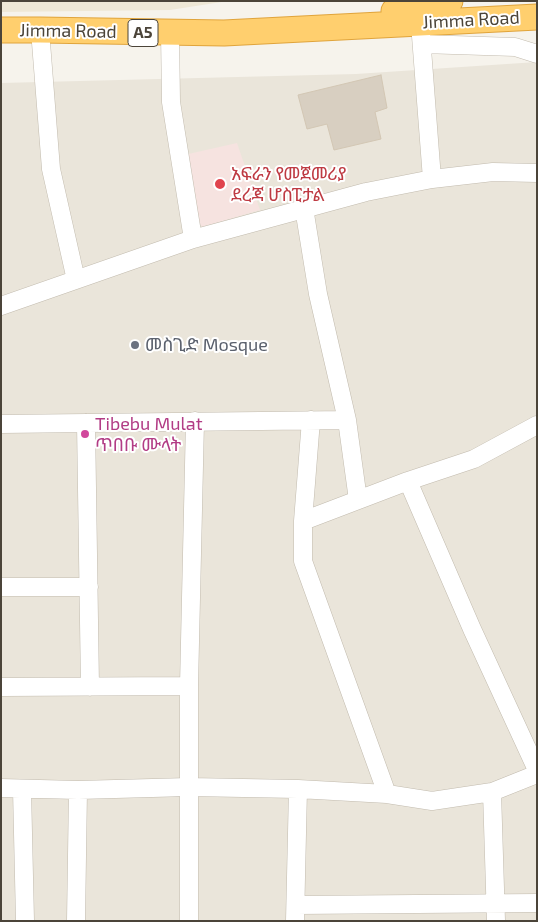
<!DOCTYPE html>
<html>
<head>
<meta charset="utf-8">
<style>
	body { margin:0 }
	#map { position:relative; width:538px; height:922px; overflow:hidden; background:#f6f3ec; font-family:"Exo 2",sans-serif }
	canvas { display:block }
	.frame { position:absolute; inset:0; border:2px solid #4b4439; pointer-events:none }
</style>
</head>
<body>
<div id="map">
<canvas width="538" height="922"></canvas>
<div class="frame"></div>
</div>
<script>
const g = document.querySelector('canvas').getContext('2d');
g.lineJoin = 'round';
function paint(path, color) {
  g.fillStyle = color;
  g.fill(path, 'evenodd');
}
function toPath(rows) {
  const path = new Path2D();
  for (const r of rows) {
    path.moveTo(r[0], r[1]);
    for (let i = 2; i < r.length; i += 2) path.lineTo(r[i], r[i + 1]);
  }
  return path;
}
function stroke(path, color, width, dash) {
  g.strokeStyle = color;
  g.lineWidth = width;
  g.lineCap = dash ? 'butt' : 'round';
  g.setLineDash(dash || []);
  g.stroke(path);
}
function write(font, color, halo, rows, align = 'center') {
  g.font = font + ' "Exo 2","Noto Sans Ethiopic",sans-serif';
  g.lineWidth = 4;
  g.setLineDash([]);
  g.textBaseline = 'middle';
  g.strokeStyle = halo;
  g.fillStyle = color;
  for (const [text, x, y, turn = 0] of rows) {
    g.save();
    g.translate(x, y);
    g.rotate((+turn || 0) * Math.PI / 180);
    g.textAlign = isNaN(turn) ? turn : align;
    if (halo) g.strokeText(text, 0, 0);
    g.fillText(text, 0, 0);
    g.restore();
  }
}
paint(toPath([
	[537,62,537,921,1,921,1,83,356,74]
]), '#eae5da');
paint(toPath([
	[1,1,228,1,170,10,1,12]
]), '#efe8d6');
paint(toPath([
	[237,143,260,210,202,227,196,219,184,155]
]), '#f6e3e0');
const building = toPath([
	[381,75,387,108,375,112,381,139,334,150,327,124,307,129,298,95,381,75]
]);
paint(building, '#d8cfc1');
stroke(building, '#d3c7b4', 1);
const minor = toPath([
	[420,23,432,179],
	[40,30,51,169,76,280],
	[170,33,171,102,193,239],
	[422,44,515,47,537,54],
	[304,208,318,294,347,420,358,500],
	[1,306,193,239,366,192,432,179,493,172,537,173],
	[311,420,303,521,303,561,387,794],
	[86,423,90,687],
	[1,424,347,420],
	[408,481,472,629,537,770],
	[303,521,408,481,474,459,537,425],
	[1,587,89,587],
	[1,687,189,686],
	[1,788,78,790,189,787,298,789,387,794,432,801,492,792,537,774],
	[22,789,25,921],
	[492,792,496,921],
	[296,905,537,903],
	[76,921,78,790],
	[189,921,189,686,195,421],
	[295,921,298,789]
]);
const highway = toPath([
	[394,11,450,1],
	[1,30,40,30,224,33,537,17]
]);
stroke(minor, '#c2bbae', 19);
stroke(highway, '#e0a43c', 27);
stroke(minor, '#fff', 18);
stroke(highway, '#ffcf6e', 25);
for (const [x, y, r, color] of [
	[220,184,6,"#e0444e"],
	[135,345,5,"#6b7280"],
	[85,434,5,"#d1479c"]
]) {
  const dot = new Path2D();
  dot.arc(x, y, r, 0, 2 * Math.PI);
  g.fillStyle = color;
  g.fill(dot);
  stroke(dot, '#fff', 2);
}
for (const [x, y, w] of [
	[143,33,30]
]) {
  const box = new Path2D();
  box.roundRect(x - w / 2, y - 13.5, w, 27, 4);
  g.fillStyle = '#fff';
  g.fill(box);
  stroke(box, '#4b4439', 1);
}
write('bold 16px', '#4b4439', null, [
	["A5",143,33]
]);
write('18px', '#4b4439', '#fff', [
	["Jimma Road",471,20,-3],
	["Jimma Road",68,31,1]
]);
write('18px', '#be3a42', '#fff', [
	["አፍራን የመጀመሪያ",231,174],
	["ደረጃ ሆስፒታል",231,195]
], 'left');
write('18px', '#5b616d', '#fff', [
	["መስጊድ Mosque",145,345]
], 'left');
write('18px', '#b23c85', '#fff', [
	["Tibebu Mulat",95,424],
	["ጥበቡ ሙላት",95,445]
], 'left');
</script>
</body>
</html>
